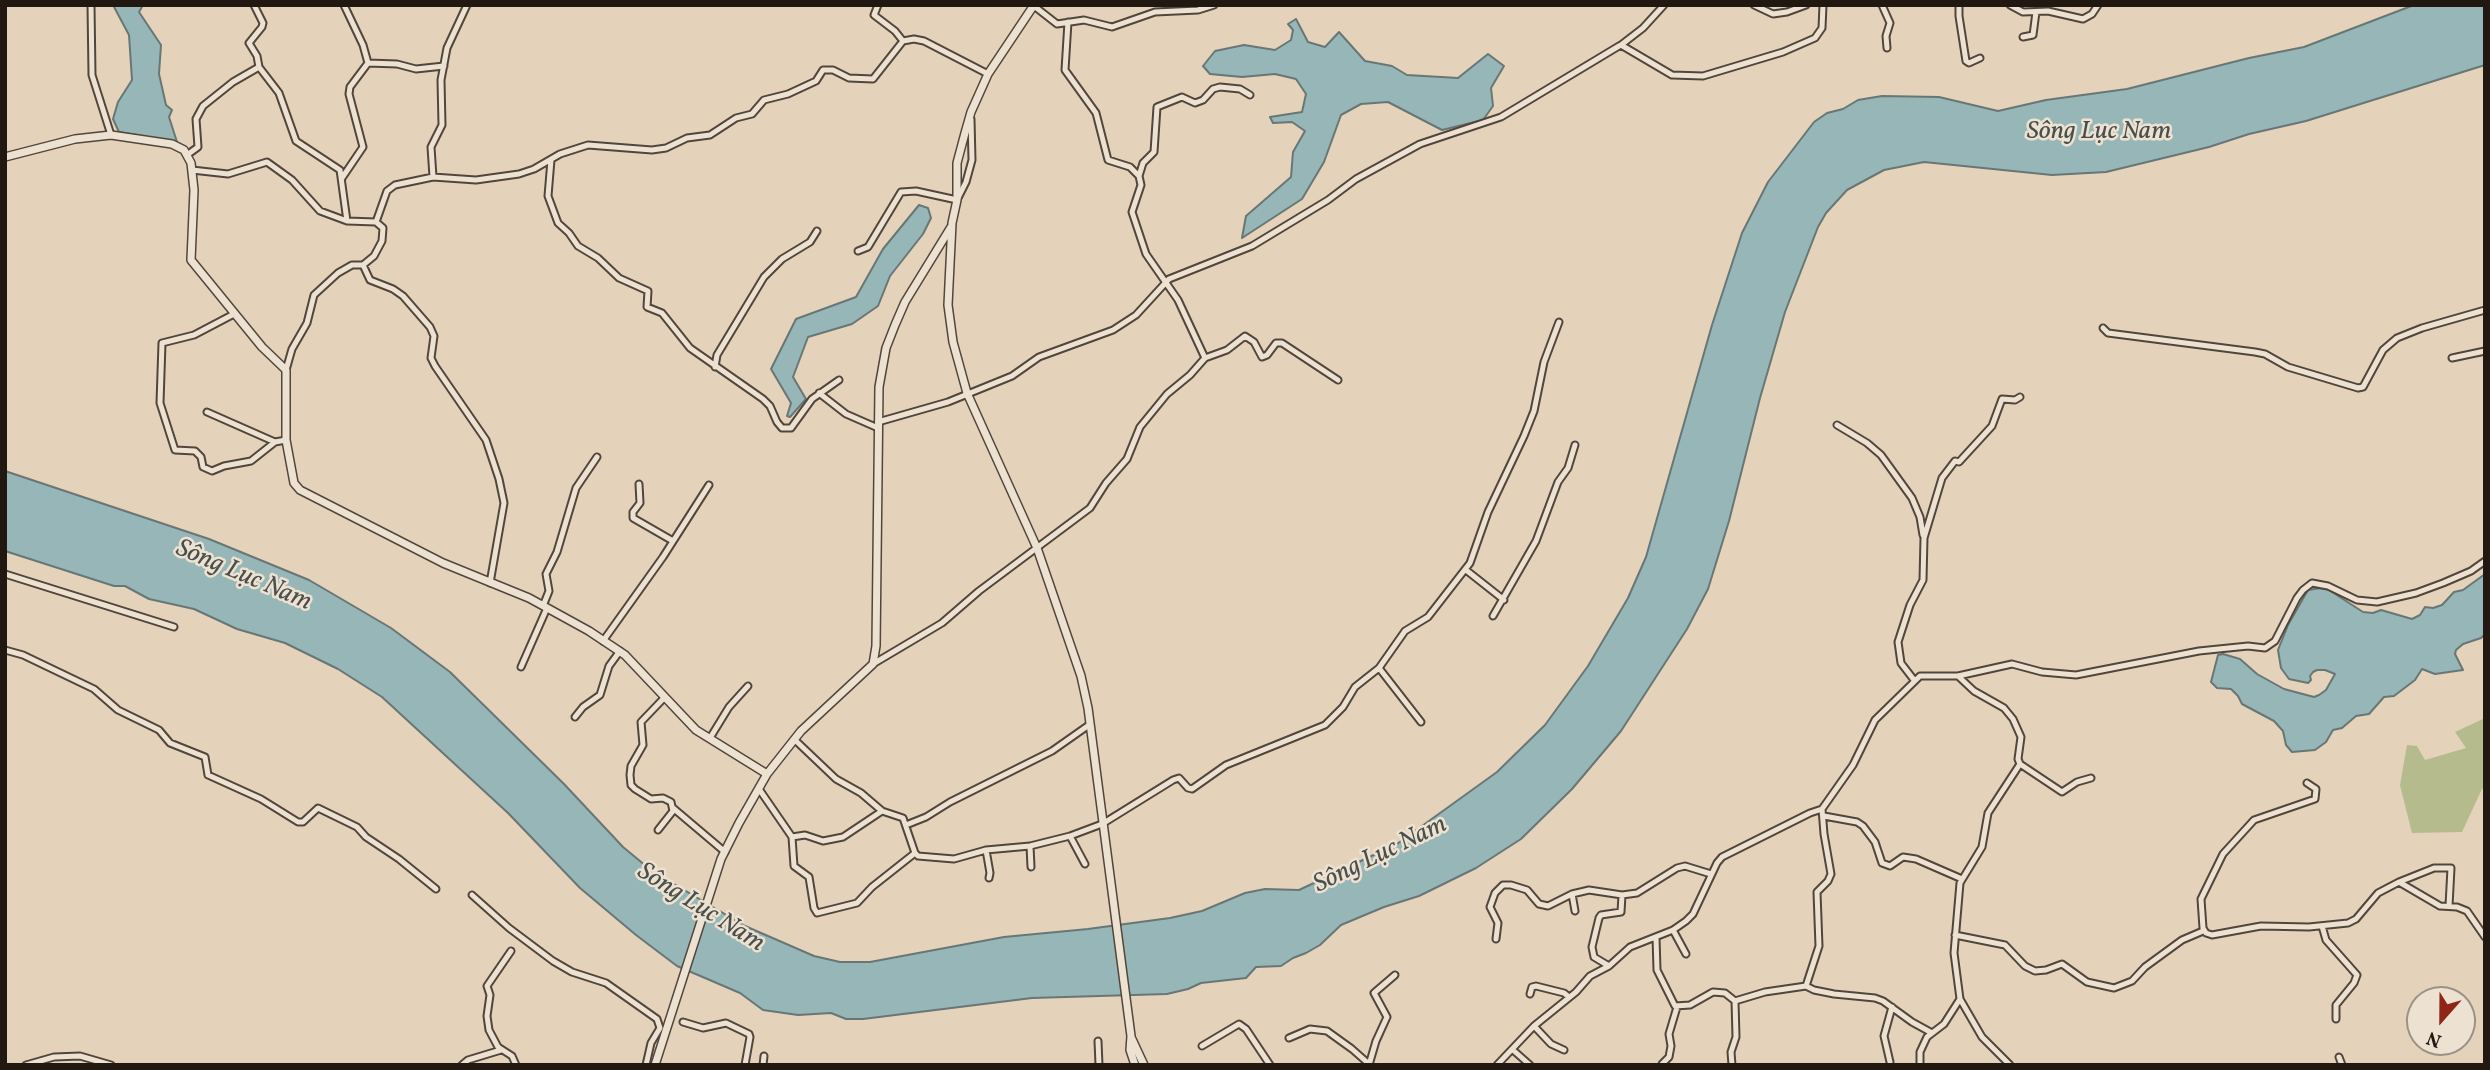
<!DOCTYPE html>
<html>
<head>
<meta charset="utf-8">
<style>
	body { margin:0 }
	#map { position:relative; width:2490px; height:1070px; overflow:hidden; background:#e4d2ba; font-family:Vollkorn,serif }
	canvas { display:block }
	.frame { position:absolute; inset:0; border:7px solid #221812; pointer-events:none }
	.north { position:absolute; left:2406px; top:986px; width:70px; height:70px; box-sizing:border-box; background:#ede2d2; border:2px solid #9c9185; border-radius:50%; rotate:201deg; font-size:19px; font-weight:700; line-height:28px; text-align:center; color:#221812 }
	.north::after { content:''; display:block; margin:auto; width:24px; height:32px; background:#8f2418; clip-path:polygon(50% 0,100% 100%,50% 72%,0 100%) }
</style>
</head>
<body>
<div id="map">
<canvas width="2490" height="1070"></canvas>
<div class="frame"></div>
<div class="north">N</div>
</div>
<script>
const g = document.querySelector('canvas').getContext('2d');
g.lineJoin = 'round';
function paint(path, color) {
  g.fillStyle = color;
  g.fill(path, 'evenodd');
}
function toPath(rows) {
  const path = new Path2D();
  for (const r of rows) {
    path.moveTo(r[0], r[1]);
    for (let i = 2; i < r.length; i += 2) path.lineTo(r[i], r[i + 1]);
  }
  return path;
}
function stroke(path, color, width, dash) {
  g.strokeStyle = color;
  g.lineWidth = width;
  g.lineCap = dash ? 'butt' : 'round';
  g.setLineDash(dash || []);
  g.stroke(path);
}
function write(font, color, halo, rows, align = 'center') {
  g.font = font + ' Vollkorn,serif';
  g.lineWidth = 5;
  g.setLineDash([]);
  g.textBaseline = 'middle';
  g.strokeStyle = halo;
  g.fillStyle = color;
  for (const [text, x, y, turn = 0] of rows) {
    g.save();
    g.translate(x, y);
    g.rotate((+turn || 0) * Math.PI / 180);
    g.textAlign = isNaN(turn) ? turn : align;
    if (halo) g.strokeText(text, 0, 0);
    g.fillText(text, 0, 0);
    g.restore();
  }
}
paint(toPath([
	[2485,718,2485,788,2482,789,2462,832,2412,833,2400,785,2407,745,2417,746,2425,760,2466,748,2455,732]
]), '#b6bb8e');
const water = toPath([
	[113,5,143,5,139,12,161,45,159,74,166,105,172,110,169,117,177,142,119,132,113,119,118,102,132,80,129,35,113,5],
	[2414,5,2485,5,2485,65,2306,121,2249,134,2209,147,2106,172,2052,175,1924,162,1884,170,1847,190,1826,213,1818,227,1785,312,1760,398,1729,521,1708,589,1687,629,1621,731,1572,789,1521,839,1476,868,1419,896,1384,907,1341,925,1320,945,1306,953,1293,958,1281,966,1256,967,1246,978,1201,983,1188,989,1167,994,1032,998,863,1019,846,1019,831,1013,798,1015,763,1010,740,993,677,966,636,935,580,888,508,813,382,697,338,669,285,643,237,629,194,609,149,599,125,586,114,586,5,551,5,471,209,539,309,580,391,628,450,672,564,784,623,847,652,871,745,926,814,956,840,962,870,962,1004,937,1088,929,1170,918,1202,911,1245,893,1265,889,1299,890,1397,844,1497,772,1545,725,1588,666,1628,598,1646,557,1712,325,1742,233,1768,182,1814,122,1827,113,1843,109,1858,100,1882,96,1939,97,1998,111,2046,100,2127,89,2249,58,2304,47,2414,5],
	[1296,19,1308,42,1325,47,1339,32,1365,61,1392,66,1407,75,1458,78,1488,54,1504,66,1491,88,1493,106,1483,120,1442,130,1388,102,1361,104,1341,115,1324,162,1302,199,1242,238,1246,216,1291,177,1293,152,1305,131,1292,122,1273,123,1270,117,1302,112,1306,94,1296,79,1275,74,1242,77,1210,74,1203,66,1215,51,1244,45,1275,50,1291,40,1293,30,1288,24,1296,19],
	[919,205,928,208,931,218,923,234,890,276,878,306,852,324,808,337,793,377,806,399,790,417,787,416,791,403,771,369,796,319,856,297,883,249,919,205],
	[2485,574,2484,635,2481,638,2463,644,2456,650,2455,654,2463,670,2435,674,2422,669,2415,680,2394,696,2384,697,2369,714,2356,716,2342,728,2333,730,2326,742,2315,750,2292,752,2286,745,2283,731,2274,721,2242,704,2238,696,2231,689,2217,688,2211,682,2218,655,2223,654,2240,659,2257,674,2284,689,2314,697,2319,695,2326,690,2335,674,2325,670,2317,670,2313,672,2310,676,2311,680,2308,683,2289,679,2281,668,2278,650,2288,625,2308,590,2321,588,2329,590,2363,612,2373,613,2381,610,2412,619,2420,615,2425,607,2433,608,2442,605,2454,592,2463,590,2485,574]
]);
paint(water, '#97b6b7');
stroke(water, '#687775', 2);
const minor = toPath([
	[91,5,92,75,111,135],
	[254,5,263,23,262,27,249,43,257,56,259,67,279,93,296,141,340,170,347,221],
	[344,5,363,45,368,63],
	[878,5,874,15,895,31,903,41,914,39,924,41,988,74],
	[1754,5,1773,14,1787,12,1806,5],
	[1882,5,1890,23,1886,36,1887,48],
	[1959,5,1959,16,1966,61,1969,63,1980,58],
	[2010,5,2023,12,2048,11,2083,19,2092,14,2098,5],
	[1034,6,1057,24,1084,20,1112,27,1155,12,1198,10,1214,5],
	[1068,22,1065,70,1096,113,1108,160,1130,167,1139,176,1141,185,1132,212,1146,254,1178,300,1205,358],
	[2023,37,2033,35,2036,12],
	[1621,45,1643,28,1664,5],
	[187,155,198,147,196,119,203,106,233,82,259,67],
	[551,160,548,196,558,223,569,233,578,246,598,258,619,278,648,291,647,307,662,313,690,348,763,399,770,406,777,422,782,428,791,428,812,399,839,380],
	[192,170,228,174,267,162,292,180,320,211,347,221,376,222,383,228,382,241,374,256,363,265,352,265,338,273,314,295,307,323,292,349,286,370],
	[1139,176,1143,163,1154,152,1157,107,1182,97,1195,103,1203,100,1213,89,1220,87,1240,89,1250,95],
	[433,177,431,147,442,125,441,80,447,48,467,5],
	[342,178,363,147,349,94,350,87,368,63,397,64,416,69,444,66],
	[376,222,387,191,395,185,433,177,476,180,519,174,534,169,560,154,588,145,652,150,666,148,687,138,710,135,736,118,752,114,764,100,788,94,816,81,823,70,833,70,849,78,873,79,903,41],
	[858,251,868,247,901,192,916,191,957,200,966,182,972,160,971,119],
	[363,265,370,280,393,289,403,296,430,327,434,336,431,358,435,366,486,440,499,479,504,503,490,583],
	[234,314,194,335,162,343,160,403,175,450,195,451,201,457,203,467,212,471,224,466,251,461,275,442,286,440],
	[2103,328,2108,333,2255,352,2265,354,2288,367,2358,388,2363,387,2383,350,2397,338,2422,328,2485,310],
	[2452,358,2485,351],
	[715,367,717,355,764,277,782,259,810,242,817,231],
	[819,393,846,414,878,428],
	[207,412,275,442],
	[878,422,948,402,1012,376,1039,357,1113,330,1136,315,1169,279,1252,246,1328,200,1356,179,1420,144,1501,117,1619,46,1621,45,1672,75,1703,76,1783,52,1815,38,1822,28,1823,5],
	[1837,425,1867,443,1881,455,1912,498,1920,517,1923,535],
	[639,484,640,503,633,512,633,518,673,541],
	[1466,570,1504,600],
	[5,574,174,627],
	[543,606,549,591,546,574,557,552,576,488,597,457],
	[1493,616,1536,541,1558,482,1568,468,1575,445],
	[603,641,663,557,709,485],
	[5,650,23,655,94,689,118,710,159,730,170,743,205,757,208,775,261,799,298,822,303,822,318,808,357,827,366,837,399,859,436,889],
	[873,664,942,623,979,591,1090,508,1106,483,1127,459,1140,427,1167,394,1190,375,1205,358,1227,350,1245,336,1254,342,1262,357,1267,355,1276,343,1282,343,1338,380],
	[521,667,547,608],
	[1379,668,1421,722],
	[1958,676,1974,691,2004,708,2013,719,2021,737,2018,759,2020,764,2062,792,2077,782,2091,778],
	[1914,680,1901,663,1898,642,1910,605,1923,580,1924,538,1942,478,1955,461,1959,462,1992,426,2002,399,2015,400,2020,397],
	[575,717,583,707,600,695,609,666,620,651],
	[710,738,729,707,748,686],
	[795,740,836,779,861,793,882,811,903,818,915,853,918,856,954,859,986,850,1030,846,1070,836,1102,824,1173,780,1179,778,1188,788,1192,789,1226,765,1325,725,1343,707,1355,687,1379,668,1405,631,1428,617,1470,563,1488,512,1524,436,1534,411,1544,362,1559,322],
	[2307,783,2316,789,2315,799,2254,820,2223,854,2201,899,2203,928,2206,933,2212,935,2261,926,2309,927,2348,923,2356,919,2378,893,2399,882,2440,906,2457,907,2467,911,2485,937],
	[759,789,792,837,794,866,809,877,814,908,817,913,857,903,872,887,915,853],
	[673,808,725,852],
	[1822,809,1824,834,1831,874,1828,881,1817,892,1819,946,1806,986,1814,990,1834,994,1875,998,1883,1001,1912,1022,1932,1033],
	[1824,816,1857,822,1863,826,1875,842,1882,863,1890,866,1903,857,1916,859,1962,879],
	[906,825,926,817,950,802,1052,751,1089,725],
	[658,830,673,811,671,802,663,798,651,799,635,789,631,785,630,775,631,766,643,745,641,722,664,698],
	[1070,836,1085,864],
	[792,837,805,835,823,841,843,837,882,811],
	[1030,846,1031,867],
	[986,850,990,873,989,878],
	[2399,882,2434,868,2451,868,2449,906],
	[1572,894,1575,911],
	[472,895,509,928,553,961,572,972,606,983,657,1019,660,1028,651,1043,646,1065],
	[2322,926,2326,940,2357,975,2354,983,2336,1005,2336,1019],
	[1673,930,1686,954],
	[1955,935,2005,945,2025,966,2035,971,2046,970,2062,964,2087,982,2114,988,2132,981,2145,967,2182,940,2203,931],
	[1656,937,1657,970,1675,1006,1690,1005,1713,992,1725,993,1735,1001,1765,992,1806,986],
	[1496,939,1498,923,1490,907,1495,893,1503,885,1511,885,1527,890,1539,904,1548,906,1572,894,1589,890,1622,895,1637,893,1677,868,1685,866,1711,874],
	[511,951,487,986,490,995,487,1016,489,1030,498,1047,512,1056,516,1065],
	[1609,966,1594,957,1592,947,1599,918,1601,915,1621,912,1622,895],
	[1530,994,1532,987,1536,986,1564,993,1569,997],
	[683,1022,703,1028,726,1023,749,1034,750,1037,745,1065],
	[1534,1026,1551,1044,1564,1050],
	[1289,1038,1310,1029,1327,1031,1352,1049,1369,1064],
	[1098,1041,1099,1065],
	[1202,1046,1239,1024,1246,1029,1270,1065],
	[1513,1050,1530,1065],
	[2339,1057,2342,1065],
	[1890,1062,1884,1036,1892,1007],
	[1662,1064,1669,1057,1671,1046,1669,1034,1677,1007],
	[26,1065,54,1057,80,1056,111,1065],
	[462,1065,468,1060,501,1050],
	[763,1065,764,1056],
	[1369,1065,1376,1041,1387,1017,1374,993,1395,975],
	[1497,1065,1534,1026,1576,992,1590,976,1609,966,1630,947,1673,930,1686,921,1693,914,1717,863,1722,857,1810,813,1822,809,1853,765,1875,720,1920,676,1958,676,2012,664,2042,672,2076,675,2199,651,2248,646,2265,648,2275,641,2297,598,2303,590,2312,583,2328,586,2357,600,2377,602,2416,593,2443,583,2471,571,2485,561],
	[1732,1065,1731,1052,1736,1037,1735,1001],
	[1920,1065,1920,1052,1927,1037,1944,1024,1960,999],
	[2010,1065,1982,1037,1960,999,1954,953,1960,883,1982,847,1988,813,2020,764]
]);
const tertiary = toPath([
	[1034,5,988,74,971,112,965,133,957,163,957,200,952,223,948,305,953,342,967,393,1037,548,1081,676,1088,708,1131,1036,1130,1050,1135,1065],
	[5,157,75,139,111,135,172,144,184,150,191,163,194,190,191,260,262,347,286,370,286,440,294,483,300,490,443,563,529,598,589,631,625,655,696,730,767,774],
	[1131,1037,1144,1065],
	[655,1065,721,859,739,823,767,774,801,731,873,664,876,646,879,387,886,348,895,325,905,302,951,227]
]);
stroke(minor, '#52463c', 9);
stroke(tertiary, '#52463c', 10);
stroke(minor, '#ede2d2', 5);
stroke(tertiary, '#ede2d2', 7);
write('italic 26px', '#4b4f4c', '#ede2d2', [
	["Sông Lục Nam",2099,133],
	["Sông Lục Nam",243,577,23],
	["Sông Lục Nam",1381,856,-26],
	["Sông Lục Nam",700,909,32]
]);
</script>
</body>
</html>
